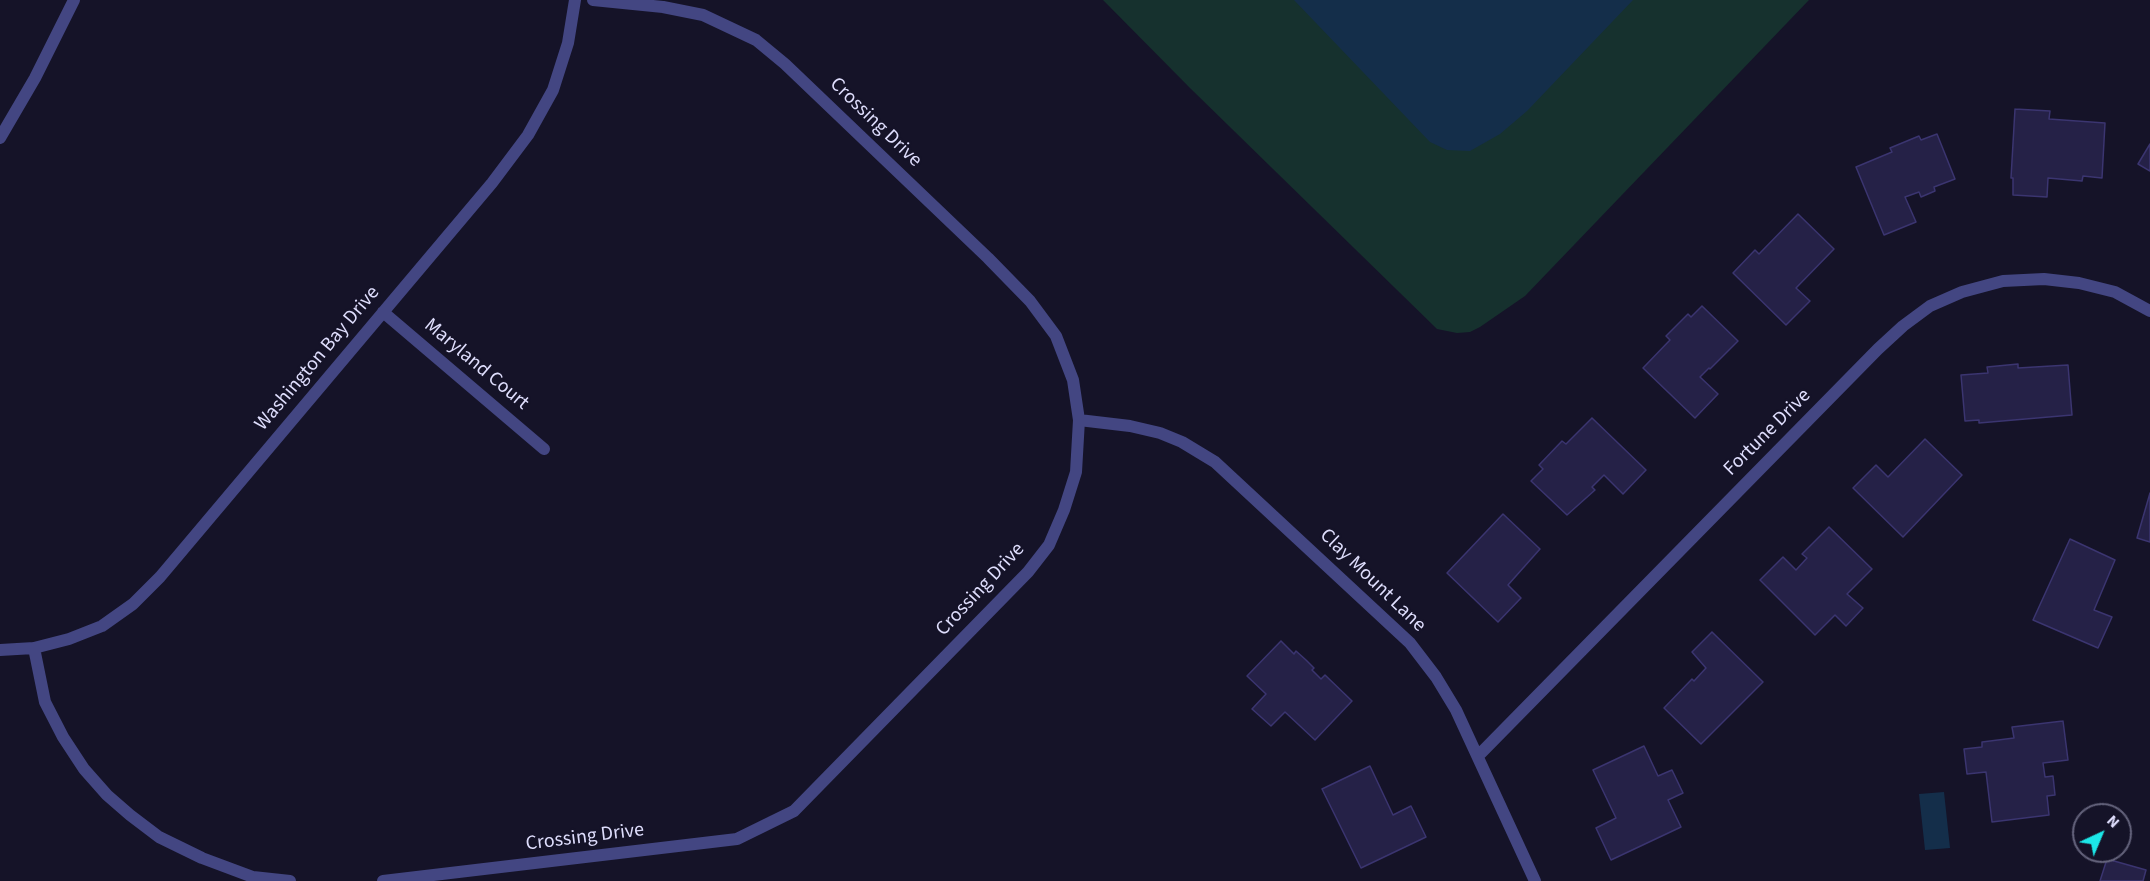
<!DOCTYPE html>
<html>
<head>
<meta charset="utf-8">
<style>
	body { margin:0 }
	#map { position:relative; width:2150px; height:881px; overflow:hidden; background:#151328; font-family:"Source Sans 3",sans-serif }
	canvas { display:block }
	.north { position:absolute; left:2072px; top:803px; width:60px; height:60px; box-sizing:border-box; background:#151328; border:2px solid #65647d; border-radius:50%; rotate:44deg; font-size:16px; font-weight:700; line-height:24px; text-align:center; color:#deddfc }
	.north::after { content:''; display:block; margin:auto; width:21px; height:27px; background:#1ce7e8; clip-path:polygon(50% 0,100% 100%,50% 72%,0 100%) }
</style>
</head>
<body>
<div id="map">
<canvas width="2150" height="881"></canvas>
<div class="north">N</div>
</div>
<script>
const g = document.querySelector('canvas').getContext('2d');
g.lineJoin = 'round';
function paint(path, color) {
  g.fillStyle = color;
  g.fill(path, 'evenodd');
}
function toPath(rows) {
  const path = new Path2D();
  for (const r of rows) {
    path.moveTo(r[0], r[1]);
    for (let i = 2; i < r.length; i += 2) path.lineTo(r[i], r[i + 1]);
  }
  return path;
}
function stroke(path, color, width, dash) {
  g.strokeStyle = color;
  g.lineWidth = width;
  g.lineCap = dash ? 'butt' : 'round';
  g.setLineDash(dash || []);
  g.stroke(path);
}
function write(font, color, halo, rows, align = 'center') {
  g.font = font + ' "Source Sans 3",sans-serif';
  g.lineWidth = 4.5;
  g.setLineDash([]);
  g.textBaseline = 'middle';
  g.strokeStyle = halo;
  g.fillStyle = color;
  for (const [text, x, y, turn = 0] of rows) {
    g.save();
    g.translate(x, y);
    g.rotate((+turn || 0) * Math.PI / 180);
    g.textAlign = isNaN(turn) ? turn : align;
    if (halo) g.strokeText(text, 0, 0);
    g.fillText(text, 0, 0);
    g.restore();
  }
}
paint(toPath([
	[1103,0,1809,0,1525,296,1480,327,1470,332,1457,333,1437,329,1190,88]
]), '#16312e');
paint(toPath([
	[1294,0,1633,0,1527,111,1500,134,1470,151,1447,150,1430,142],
	[1944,792,1950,848,1925,850,1919,794]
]), '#142e4a');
const building = toPath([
	[2015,109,2050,111,2049,119,2105,123,2102,178,2083,176,2082,181,2048,178,2047,197,2013,195,2013,178,2011,178,2015,109],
	[1937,134,1955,179,1934,187,1935,191,1921,197,1919,192,1905,197,1916,222,1884,235,1856,167,1892,152,1890,148,1919,136,1921,140,1937,134],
	[2150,144,2150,171,2138,164,2150,144],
	[1798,214,1834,249,1796,288,1810,301,1786,325,1733,273,1755,250,1759,254,1798,214],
	[1702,306,1738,341,1710,369,1709,368,1700,377,1718,394,1695,418,1643,368,1670,340,1666,336,1688,314,1691,317,1702,306],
	[2018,364,2018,368,2068,365,2072,415,1979,423,1979,420,1965,421,1961,375,1988,373,1987,367,2018,364],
	[1592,418,1646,470,1623,494,1604,475,1592,487,1595,490,1567,515,1531,481,1543,469,1539,465,1562,441,1566,444,1592,418],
	[1925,439,1962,475,1903,537,1853,488,1876,465,1888,477,1925,439],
	[2150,493,2150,542,2137,538,2150,493],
	[1503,514,1540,549,1508,585,1521,598,1498,622,1447,573,1503,514],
	[1829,527,1872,569,1847,594,1863,608,1846,626,1835,615,1815,635,1760,580,1783,557,1796,570,1807,558,1802,554,1829,527],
	[2070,539,2115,560,2094,610,2112,617,2098,648,2033,620,2070,539],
	[1712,632,1763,682,1701,744,1664,708,1692,679,1694,681,1706,668,1692,652,1712,632],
	[1281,641,1294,654,1296,651,1306,660,1314,668,1312,670,1321,679,1325,675,1352,701,1315,740,1285,712,1271,726,1252,709,1266,694,1247,676,1281,641],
	[2063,721,2068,760,2043,763,2045,777,2053,776,2055,795,2047,796,2049,815,1992,822,1986,772,1967,774,1964,749,1982,747,1982,742,2014,738,2012,727,2063,721],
	[1644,746,1658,776,1672,770,1683,793,1668,800,1681,827,1611,860,1596,828,1616,818,1593,770,1644,746],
	[1370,766,1393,815,1411,806,1426,837,1361,868,1322,789,1370,766],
	[2107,859,2146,870,2143,881,2100,881,2107,859]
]);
paint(building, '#252147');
stroke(building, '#3b3570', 1.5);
stroke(toPath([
	[0,138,35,78,74,0],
	[383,312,544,449],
	[1079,420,1130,426,1160,433,1182,442,1215,462,1410,643,1436,677,1456,710,1535,881],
	[34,648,45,702,63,737,84,769,107,795,130,815,159,837,202,858,253,877,290,881],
	[0,650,34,648,69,639,102,626,133,604,160,577,492,183,528,135,553,90,568,43,575,0],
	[1478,756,1878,349,1903,326,1930,306,1962,292,2003,281,2044,279,2079,283,2115,292,2150,311],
	[383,881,737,839,794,811,1028,572,1049,545,1064,510,1076,472,1079,420,1073,380,1056,336,1030,301,988,258,785,64,756,40,703,15,663,7,593,0]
]), '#434682', 12);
write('20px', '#deddfc', '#151328', [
	["Crossing Drive",875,123,44],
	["Washington Bay Drive",318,359,-50],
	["Maryland Court",476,365,40],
	["Fortune Drive",1768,433,-45],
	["Clay Mount Lane",1372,581,44],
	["Crossing Drive",981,590,-47],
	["Crossing Drive",585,838,-7]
]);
</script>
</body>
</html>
